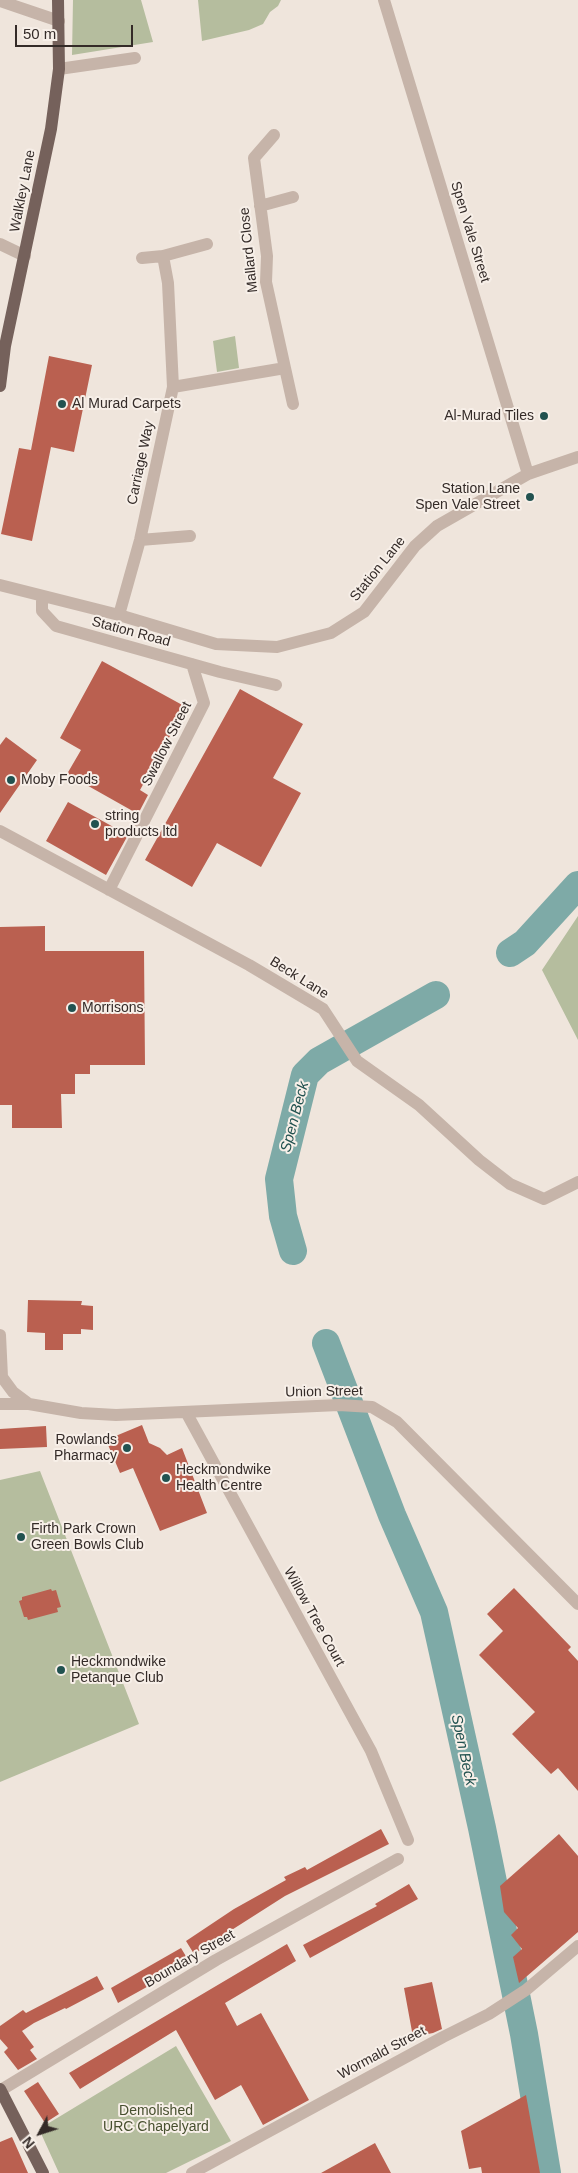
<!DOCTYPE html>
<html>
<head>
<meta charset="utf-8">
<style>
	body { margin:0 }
	#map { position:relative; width:578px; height:2173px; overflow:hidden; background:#efe5dc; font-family:Helvetica,sans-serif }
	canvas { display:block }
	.north { position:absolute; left:15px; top:2108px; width:50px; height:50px; -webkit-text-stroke:4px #f7efe8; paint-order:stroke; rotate:230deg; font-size:14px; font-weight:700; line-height:20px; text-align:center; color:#342b28 }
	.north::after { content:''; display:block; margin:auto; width:18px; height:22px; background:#342b28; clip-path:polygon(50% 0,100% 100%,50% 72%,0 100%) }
	.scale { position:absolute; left:15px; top:25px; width:118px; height:22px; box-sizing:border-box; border:2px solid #342b28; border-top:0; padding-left:6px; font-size:15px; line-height:18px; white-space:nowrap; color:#342b28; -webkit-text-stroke:4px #f7efe8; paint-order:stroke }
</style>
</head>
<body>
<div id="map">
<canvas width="578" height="2173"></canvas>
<div class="north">N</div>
<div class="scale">50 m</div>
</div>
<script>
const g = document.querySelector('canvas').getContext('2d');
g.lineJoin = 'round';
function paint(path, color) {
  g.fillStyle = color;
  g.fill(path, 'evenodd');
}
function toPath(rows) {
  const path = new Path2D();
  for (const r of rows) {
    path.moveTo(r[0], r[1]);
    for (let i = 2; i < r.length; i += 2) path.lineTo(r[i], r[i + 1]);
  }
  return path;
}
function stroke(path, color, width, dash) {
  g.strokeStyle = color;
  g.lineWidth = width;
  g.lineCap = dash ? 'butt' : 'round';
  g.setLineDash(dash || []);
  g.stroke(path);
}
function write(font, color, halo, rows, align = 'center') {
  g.font = font + ' Helvetica,sans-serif';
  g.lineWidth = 4;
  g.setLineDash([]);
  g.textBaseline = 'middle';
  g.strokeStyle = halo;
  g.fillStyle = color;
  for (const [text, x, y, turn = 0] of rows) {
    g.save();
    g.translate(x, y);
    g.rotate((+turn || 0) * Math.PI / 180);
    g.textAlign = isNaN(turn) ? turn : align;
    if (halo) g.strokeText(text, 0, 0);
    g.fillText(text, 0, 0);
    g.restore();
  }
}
paint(toPath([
	[73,0,141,0,153,42,72,55],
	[198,0,281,0,278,6,270,12,263,24,249,30,202,41],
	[235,336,239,368,217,372,213,341],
	[578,916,578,1040,542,970],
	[40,1471,139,1724,0,1782,0,1480],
	[176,2046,231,2141,166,2173,59,2173,39,2129]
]), '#b5bd9e');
stroke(toPath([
	[510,953,525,943,578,885],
	[293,1251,283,1216,279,1179,305,1075,319,1061,436,995],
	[326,1343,392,1515,434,1612,482,1828,524,2034,547,2173]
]), '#7eaaa7', 28);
paint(toPath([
	[49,356,92,365,74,452,51,447,32,541,1,534,19,448,31,450],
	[102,661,186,707,140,790,148,795,138,814,67,774,81,750,60,738],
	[240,689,303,724,273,778,301,793,261,867,217,843,192,887,145,860],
	[6,737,37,760,0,813,0,745],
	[68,802,128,835,106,875,46,841],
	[45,926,45,951,144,951,145,1065,90,1065,90,1074,75,1074,75,1094,61,1094,62,1128,12,1128,12,1105,0,1105,0,927],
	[28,1300,82,1301,81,1305,93,1306,93,1330,81,1329,81,1334,63,1334,63,1350,45,1350,45,1333,27,1332],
	[142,1425,149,1443,160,1448,167,1455,182,1448,207,1513,160,1531,133,1468,120,1473,106,1440],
	[46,1426,47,1447,0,1449,0,1429],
	[514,1588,571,1647,568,1650,578,1661,578,1791,558,1768,551,1774,512,1734,535,1712,479,1655,503,1631,487,1614],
	[51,1589,52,1591,56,1590,61,1607,57,1608,58,1612,28,1620,27,1617,24,1617,19,1601,22,1600,22,1597],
	[381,1829,389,1844,285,1896,194,1954,186,1941,234,1909,286,1880,284,1877,305,1867,307,1870],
	[559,1834,578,1856,578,1932,519,1983,513,1957,522,1949,511,1935,518,1928,504,1912,500,1886],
	[409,1884,418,1899,310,1958,303,1945,377,1906,375,1904],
	[287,1944,296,1961,225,2003,237,2026,261,2013,309,2100,263,2125,241,2085,215,2100,176,2030,80,2089,69,2073],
	[181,1948,190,1963,118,2003,111,1988],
	[97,1976,104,1989,66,2009,65,2008,34,2023,22,2031,34,2047,30,2050,37,2059,18,2070,4,2052,8,2048,0,2039,0,2026,23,2010,26,2013],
	[432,1982,442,2029,433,2033,413,2037,404,1988],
	[38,2082,59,2114,45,2123,24,2091],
	[526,2095,540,2173,482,2173,481,2167,469,2169,461,2131],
	[12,2137,28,2173,0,2173,0,2142],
	[375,2143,391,2173,321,2173]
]), '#ba6050');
stroke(toPath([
	[384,0,528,474],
	[0,1,59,21],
	[59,69,135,58],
	[260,206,293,197],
	[0,244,25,256],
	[142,258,163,256,207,244],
	[285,368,293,404],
	[173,387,285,368,266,282,267,256,254,158,274,135],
	[140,540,190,536],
	[0,585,119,615,216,644,277,647,331,633,364,612,415,546,437,526,528,474,578,457],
	[42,596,42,611,56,626,220,672,276,685],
	[119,615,140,540,173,387,168,283,163,256],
	[0,831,249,965,323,1009,357,1061,419,1105,479,1160,510,1184,544,1199,578,1182],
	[109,890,204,703,192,664],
	[0,1335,2,1377,13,1392,29,1404],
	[0,1404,29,1404,81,1413,116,1415,339,1405,372,1407,397,1422,578,1604],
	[186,1412,371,1751,408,1840],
	[1,2090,216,1960,398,1859],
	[192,2173,443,2037,489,2014,526,1990,578,1946]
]), '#c6b4a9', 12);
stroke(toPath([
	[0,386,5,346,51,129,59,69,58,0],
	[0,2089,43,2173]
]), '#75615b', 12);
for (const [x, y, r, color] of [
	[62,404,5,"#225250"],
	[544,416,5,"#225250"],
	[530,497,5,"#225250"],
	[11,780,5,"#225250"],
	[95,824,5,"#225250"],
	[72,1008,5,"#225250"],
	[127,1448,5,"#225250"],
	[166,1478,5,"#225250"],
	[21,1537,5,"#225250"],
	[61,1670,5,"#225250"]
]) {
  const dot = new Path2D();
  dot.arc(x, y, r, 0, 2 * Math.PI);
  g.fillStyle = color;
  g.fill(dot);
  stroke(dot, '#f7efe8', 2);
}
write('14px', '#342b28', '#f7efe8', [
	["Walkley Lane",23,191,-79],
	["Spen Vale Street",470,232,73],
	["Mallard Close",249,250,-96],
	["Carriage Way",141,463,-78],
	["Station Lane",378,569,-51],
	["Station Road",131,632,15],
	["Swallow Street",167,744,-63],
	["Beck Lane",299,978,32],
	["Union Street",324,1392,-1],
	["Willow Tree Court",314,1617,61],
	["Boundary Street",190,1959,-30],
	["Wormald Street",382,2053,-28]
]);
write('14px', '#342b28', '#f7efe8', [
	["Al Murad Carpets",72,404],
	["Al-Murad Tiles",534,416,"right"],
	["Station Lane",520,489,"right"],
	["Spen Vale Street",520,505,"right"],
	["Moby Foods",21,780],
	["string",105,816],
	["products ltd",105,832],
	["Morrisons",82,1008],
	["Rowlands",117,1440,"right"],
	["Pharmacy",117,1456,"right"],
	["Heckmondwike",176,1470],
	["Health Centre",176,1486],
	["Firth Park Crown",31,1529],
	["Green Bowls Club",31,1545],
	["Heckmondwike",71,1662],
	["Petanque Club",71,1678]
], 'left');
write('14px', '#47502f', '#f7efe8', [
	["Demolished",156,2111],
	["URC Chapelyard",156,2127]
]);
write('italic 15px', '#225250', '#f7efe8', [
	["Spen Beck",295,1117,-75],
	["Spen Beck",463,1750,78]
]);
</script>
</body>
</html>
